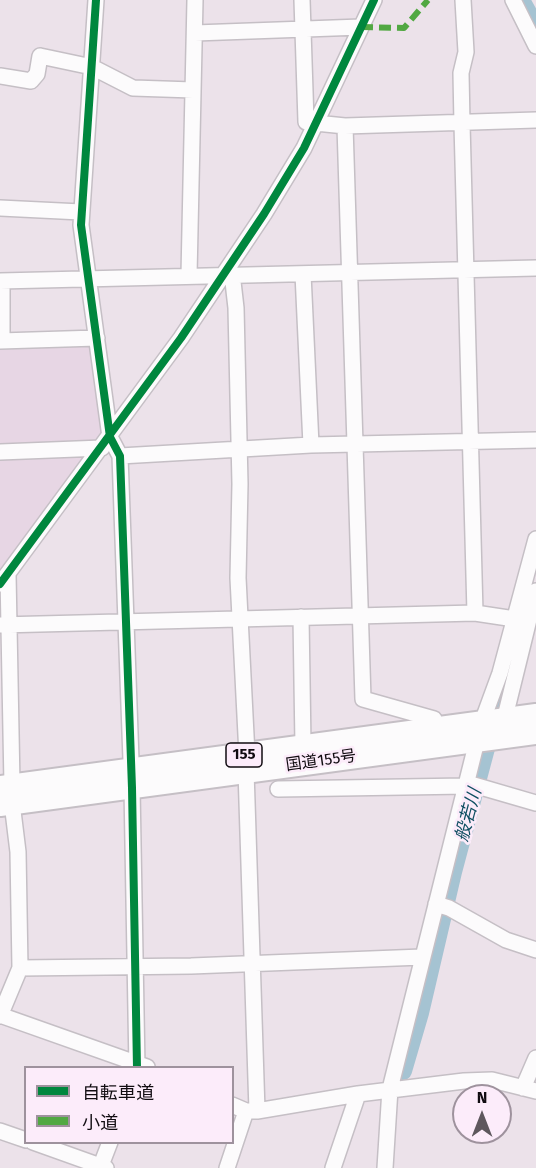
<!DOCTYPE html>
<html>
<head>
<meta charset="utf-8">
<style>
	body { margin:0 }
	#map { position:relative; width:536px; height:1168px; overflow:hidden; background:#ece2ea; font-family:"Fira Sans","Noto Sans JP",sans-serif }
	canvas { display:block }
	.legend { position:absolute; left:24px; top:1066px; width:210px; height:78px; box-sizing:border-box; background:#fcecfa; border:2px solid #9e929d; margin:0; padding:8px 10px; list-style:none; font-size:18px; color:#110c11 }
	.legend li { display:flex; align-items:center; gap:12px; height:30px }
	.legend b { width:30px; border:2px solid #9e929d }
	.north { position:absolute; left:452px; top:1084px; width:60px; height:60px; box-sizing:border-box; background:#fcecfa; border:2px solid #9e929d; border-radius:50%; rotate:0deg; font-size:16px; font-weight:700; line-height:24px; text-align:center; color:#110c11 }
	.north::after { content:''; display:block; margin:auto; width:21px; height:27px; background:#5e575d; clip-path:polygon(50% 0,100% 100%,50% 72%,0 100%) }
</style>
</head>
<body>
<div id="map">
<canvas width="536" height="1168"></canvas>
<ul class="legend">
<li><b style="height:8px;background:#00873e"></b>自転車道</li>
<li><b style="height:8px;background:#51a842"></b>小道</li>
</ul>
<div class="north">N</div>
</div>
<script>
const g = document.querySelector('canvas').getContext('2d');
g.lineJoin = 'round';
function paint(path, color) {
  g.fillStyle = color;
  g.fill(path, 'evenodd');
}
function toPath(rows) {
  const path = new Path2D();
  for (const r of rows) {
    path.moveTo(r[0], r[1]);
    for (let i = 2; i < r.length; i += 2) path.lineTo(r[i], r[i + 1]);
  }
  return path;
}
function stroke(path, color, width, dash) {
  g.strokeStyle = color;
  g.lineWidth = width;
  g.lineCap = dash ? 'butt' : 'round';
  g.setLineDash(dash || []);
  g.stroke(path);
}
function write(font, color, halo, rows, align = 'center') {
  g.font = font + ' "Fira Sans","Noto Sans JP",sans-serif';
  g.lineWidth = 5;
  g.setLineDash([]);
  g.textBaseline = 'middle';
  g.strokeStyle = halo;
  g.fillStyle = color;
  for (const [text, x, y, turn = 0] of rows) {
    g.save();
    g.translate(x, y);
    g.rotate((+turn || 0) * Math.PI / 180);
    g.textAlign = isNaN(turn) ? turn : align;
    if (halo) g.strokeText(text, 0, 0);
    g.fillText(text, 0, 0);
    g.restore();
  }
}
paint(toPath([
	[92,343,106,430,0,572,0,346]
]), '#e7d6e4');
stroke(toPath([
	[521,0,536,27],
	[403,1071,420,1013,453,872,508,666]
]), '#a5c3d2', 18);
const minor = toPath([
	[96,0,81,225,110,437,120,456,132,788,137,1068],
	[302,0,306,122,345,126,536,120],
	[463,0,466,52,461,73,462,124,475,613],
	[513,0,536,46],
	[195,33,361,27],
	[0,76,31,81,37,74,40,56,92,67,133,88,193,90],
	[345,126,363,699,434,719],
	[0,208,81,212],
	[232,273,236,308,240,484,238,578,247,755],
	[303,274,311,445],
	[189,275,195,0],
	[0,281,536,268],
	[2,281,2,341],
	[0,341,97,338],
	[0,452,102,448],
	[120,456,311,445,536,440],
	[8,574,12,785],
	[0,584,181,338,264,214,304,148,374,0],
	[301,617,303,746],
	[0,625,475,613,528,621],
	[482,722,500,673,536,539],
	[503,725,536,591],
	[246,771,257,1111],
	[467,783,536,803],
	[278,789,466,786],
	[436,904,449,908,506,940,536,950],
	[20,968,191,966,422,957],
	[0,1015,147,1067],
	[0,1016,20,968,18,852,12,803],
	[523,1088,536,1058],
	[232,1105,246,1111,257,1111,358,1094,464,1081,492,1080,536,1091],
	[0,1131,26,1140],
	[33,1142,106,1168],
	[100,1168,110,1142],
	[227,1168,246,1111],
	[333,1168,358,1094],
	[385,1168,390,1089,477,741]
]);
const highway = toPath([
	[0,787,536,715],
	[0,805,536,733]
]);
stroke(minor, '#c5bfc5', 18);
stroke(highway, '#c5bfc5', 26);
stroke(minor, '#fcfbfc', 15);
stroke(highway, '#fcfbfc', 22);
stroke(toPath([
	[361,27,404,28,428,0]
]), '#51a842', 6, [12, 6]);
stroke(toPath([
	[96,0,81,225,110,437,120,456,132,788,137,1068],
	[0,584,181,338,264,214,304,148,374,0]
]), '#00873e', 8);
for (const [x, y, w] of [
	[244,755,36]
]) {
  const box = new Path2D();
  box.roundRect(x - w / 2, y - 12, w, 24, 4.5);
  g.fillStyle = '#fcecfa';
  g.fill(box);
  stroke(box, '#110c11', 1.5);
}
write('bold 15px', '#110c11', null, [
	["155",244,755]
]);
write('16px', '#110c11', '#fcecfa', [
	["国道155号",321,761,-8]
]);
write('italic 18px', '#0f4f62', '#fcecfa', [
	["般若川",469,815,-75]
]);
</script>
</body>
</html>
